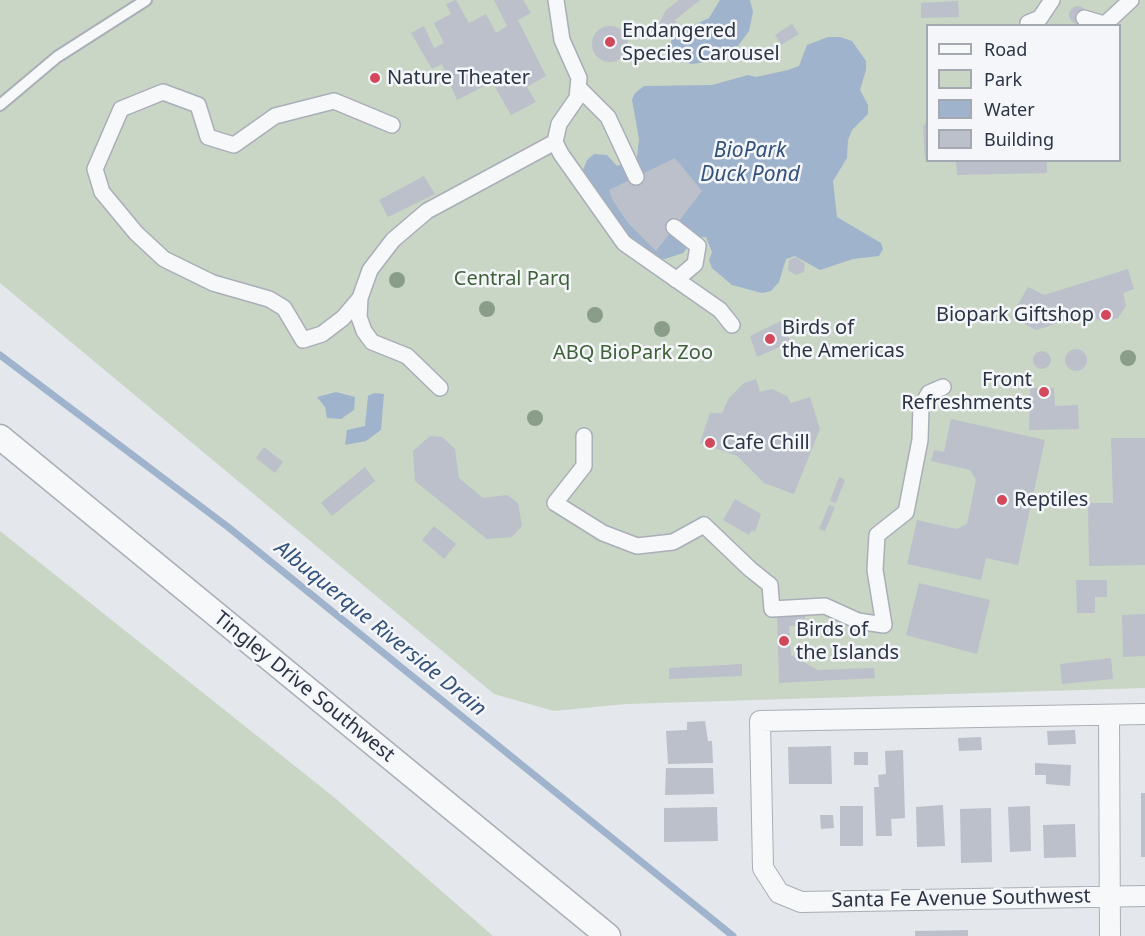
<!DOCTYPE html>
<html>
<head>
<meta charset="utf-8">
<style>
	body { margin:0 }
	#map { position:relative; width:1145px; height:936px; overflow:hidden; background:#e4e7ec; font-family:"Noto Sans",sans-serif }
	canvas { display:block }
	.legend { position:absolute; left:926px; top:24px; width:195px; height:138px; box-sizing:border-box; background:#f4f6f9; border:2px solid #a4a8b1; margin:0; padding:8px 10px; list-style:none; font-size:18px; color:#2b3445 }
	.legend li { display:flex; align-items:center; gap:12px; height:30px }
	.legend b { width:30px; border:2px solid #a4a8b1 }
</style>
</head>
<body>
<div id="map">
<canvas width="1145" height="936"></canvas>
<ul class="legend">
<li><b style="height:8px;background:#f7f8fa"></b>Road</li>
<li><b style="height:16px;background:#c9d6c5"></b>Park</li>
<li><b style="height:16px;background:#9fb4cc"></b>Water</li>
<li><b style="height:16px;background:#bbc0ca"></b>Building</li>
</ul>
</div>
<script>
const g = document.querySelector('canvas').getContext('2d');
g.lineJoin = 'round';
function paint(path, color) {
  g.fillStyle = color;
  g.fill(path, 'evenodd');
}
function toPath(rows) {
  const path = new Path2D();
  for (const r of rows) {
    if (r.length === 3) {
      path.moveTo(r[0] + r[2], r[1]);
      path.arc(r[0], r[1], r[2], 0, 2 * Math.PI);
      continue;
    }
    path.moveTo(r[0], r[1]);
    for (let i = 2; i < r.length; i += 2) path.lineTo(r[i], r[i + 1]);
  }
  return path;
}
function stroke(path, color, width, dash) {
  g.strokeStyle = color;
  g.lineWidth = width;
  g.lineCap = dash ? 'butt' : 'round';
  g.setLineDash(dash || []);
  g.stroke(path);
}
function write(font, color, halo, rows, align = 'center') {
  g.font = font + ' "Noto Sans",sans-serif';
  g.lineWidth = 5;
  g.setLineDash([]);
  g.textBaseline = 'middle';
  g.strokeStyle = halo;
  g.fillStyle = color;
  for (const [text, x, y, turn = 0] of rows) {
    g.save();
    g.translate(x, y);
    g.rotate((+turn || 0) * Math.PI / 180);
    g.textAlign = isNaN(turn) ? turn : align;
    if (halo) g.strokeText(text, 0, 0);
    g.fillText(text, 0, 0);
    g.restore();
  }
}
paint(toPath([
	[0,0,1145,0,1145,688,626,704,554,711,494,694,0,283],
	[928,26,1120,26,1120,160,928,160],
	[0,531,335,798,493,936,0,936]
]), '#c9d6c5');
paint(toPath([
	[720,0,750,0,753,12,749,31,738,46,706,62,692,64,675,60,670,54,671,41,681,31,709,18],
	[828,37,840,37,852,41,866,61,866,70,860,90,868,105,868,114,852,130,848,140,847,158,833,181,837,217,881,243,883,249,879,256,853,259,820,270,795,256,786,259,779,282,771,291,762,293,732,285,712,268,709,260,712,252,706,237,695,238,683,253,665,259,655,257,628,236,583,170,587,160,594,154,607,155,617,166,637,157,639,139,632,100,635,93,644,86,712,85,748,75,756,77,788,70,799,66,807,45],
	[336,392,355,397,354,410,341,419,327,418,325,407,317,397],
	[374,393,384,394,381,430,366,441,345,445,347,430,365,426,368,396]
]), '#9fb4cc');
stroke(toPath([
	[0,355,228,527,733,936]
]), '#9fb4cc', 7);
paint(toPath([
	[456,0,469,23,486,14,496,33,507,26,494,0,523,0,531,13,518,20,546,76,527,87,536,102,511,115,492,82,457,100,442,64,432,69,411,33,424,26,434,48,444,43,434,23,451,14,446,4],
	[679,0,700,0,675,20,680,29,667,40,654,33,666,10],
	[958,1,959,17,921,18,921,3],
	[1078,15,9],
	[792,24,799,34,781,45,775,35],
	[610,44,18],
	[928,119,928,159,925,159,923,127],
	[675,158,702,191,656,251,628,223,612,199,609,190],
	[956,160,1047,160,1047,173,957,175],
	[424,176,435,194,388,217,379,200],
	[796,257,805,264,804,272,796,275,788,270,789,260],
	[1128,269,1134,289,1123,293,1126,306,1118,318,1105,322,1085,315,1036,330,1011,317,1028,287,1044,295],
	[781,321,791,342,757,357,750,336],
	[1076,360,11],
	[1042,360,9],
	[756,379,760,392,772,389,787,396,791,403,810,397,820,429,794,494,764,483,737,456,700,443,710,413,722,413,729,398,744,383],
	[1030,388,1054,388,1055,406,1078,405,1079,429,1029,430],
	[951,419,1045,440,1018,565,986,558,981,580,907,564,917,520,956,529,967,524,976,480,970,470,931,461,934,450,944,452],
	[430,436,442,437,455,449,459,478,483,498,507,495,518,503,522,526,512,537,487,539,415,481,413,451],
	[1111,438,1145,438,1145,565,1089,566,1088,503,1113,503],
	[264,447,283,462,275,473,256,458],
	[365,467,375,481,332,516,321,503],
	[839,477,845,480,836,503,830,501],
	[735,499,761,514,755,532,752,530,749,535,723,520],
	[829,505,835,507,825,531,819,529],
	[434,526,456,544,444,559,422,540],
	[1076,580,1107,580,1107,597,1095,597,1095,613,1077,613],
	[919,583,990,600,977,654,906,635],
	[1145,614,1145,656,1123,657,1122,615],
	[805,615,806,626,789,626,791,655,818,670,874,668,875,678,779,683,777,616],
	[1111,658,1113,679,1062,684,1060,664],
	[742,664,742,676,669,679,669,668],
	[705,721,708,741,712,741,713,763,668,764,666,731,687,730,687,722],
	[1075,730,1076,744,1048,745,1047,731],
	[981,737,982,750,959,751,958,738],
	[831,746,832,784,789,784,788,747],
	[903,750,905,818,891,819,892,836,876,836,874,787,879,787,878,775,886,774,885,751],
	[854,752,868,752,868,765,854,765],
	[1035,763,1071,765,1070,786,1046,784,1046,775,1035,775],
	[666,768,713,768,714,794,665,795],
	[1141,793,1145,793,1145,857,1141,857],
	[943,805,945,846,917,847,916,807],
	[840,806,863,806,863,846,840,846],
	[1030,806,1031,851,1010,852,1008,807],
	[717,807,718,841,664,842,664,808],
	[991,808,992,862,961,863,960,809],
	[820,815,833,815,834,828,821,829],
	[1075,824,1076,857,1044,858,1043,825],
	[968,930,968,936,915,936,915,931]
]), '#bbc0ca');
const service = toPath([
	[0,105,57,57,146,0]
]);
const pedestrian = toPath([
	[556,0,562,40,579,78,577,98,559,124,555,142,561,154,624,243,720,310,732,325],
	[1084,18,1104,24],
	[1028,23,1040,18,1052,0],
	[1103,26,1131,0],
	[578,87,608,117,636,177],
	[674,227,698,246,695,264,676,280],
	[360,298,343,318,322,334,303,340,284,308,269,299,213,283,164,259,136,233,102,192,95,169,121,109,163,92,198,105,208,137,234,145,275,116,334,101,392,125],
	[440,388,407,356,372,342,364,331,359,317,360,298,370,270,393,240,427,211,555,142],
	[584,436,584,466,555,503,603,533,637,546,673,542,704,525,750,569,770,585,772,609,825,606,858,621,884,625,875,570,877,535,906,512,920,440,921,407,929,393,943,387]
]);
const minor = toPath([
	[1145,714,760,721,763,868,779,893,801,902,1145,896],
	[1109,715,1110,936]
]);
const tertiary = toPath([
	[0,437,608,936]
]);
stroke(service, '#a9aeb7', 14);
stroke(pedestrian, '#a9aeb7', 18);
stroke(minor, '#a9aeb7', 22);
stroke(tertiary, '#a9aeb7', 27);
stroke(service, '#f7f8fa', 10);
stroke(pedestrian, '#f7f8fa', 15);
stroke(minor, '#f7f8fa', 20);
stroke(tertiary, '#f7f8fa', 24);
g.fillStyle = '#899d89';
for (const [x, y] of [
	[397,280],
	[487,309],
	[595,315],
	[662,329],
	[1128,358],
	[535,418]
]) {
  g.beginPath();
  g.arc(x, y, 8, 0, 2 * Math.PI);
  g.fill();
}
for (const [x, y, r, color] of [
	[610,42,6,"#d1495b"],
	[375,78,6,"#d1495b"],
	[1106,315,6,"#d1495b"],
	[770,339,6,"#d1495b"],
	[1044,392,6,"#d1495b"],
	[710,443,6,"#d1495b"],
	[1002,500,6,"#d1495b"],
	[784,641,6,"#d1495b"]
]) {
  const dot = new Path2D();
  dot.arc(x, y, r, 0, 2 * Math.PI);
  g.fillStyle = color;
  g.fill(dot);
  stroke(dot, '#f4f6f9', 2);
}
write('20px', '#2b3445', '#f4f6f9', [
	["Endangered",622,31],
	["Species Carousel",622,54],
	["Nature Theater",387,78],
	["Biopark Giftshop",1094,315,"right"],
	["Birds of",782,328],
	["the Americas",782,351],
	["Front",1032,380,"right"],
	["Refreshments",1032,403,"right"],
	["Cafe Chill",722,443],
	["Reptiles",1014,500],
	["Birds of",796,630],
	["the Islands",796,653]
], 'left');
write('20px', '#3f6138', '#f4f6f9', [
	["Central Parq",512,279],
	["ABQ BioPark Zoo",633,353]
]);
write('20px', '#2b3445', '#f4f6f9', [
	["Tingley Drive Southwest",304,687,39],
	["Santa Fe Avenue Southwest",961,899,-1]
]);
write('italic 21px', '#34527a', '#f4f6f9', [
	["BioPark",750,151],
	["Duck Pond",750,175],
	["Albuquerque Riverside Drain",380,629,39]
]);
</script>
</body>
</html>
